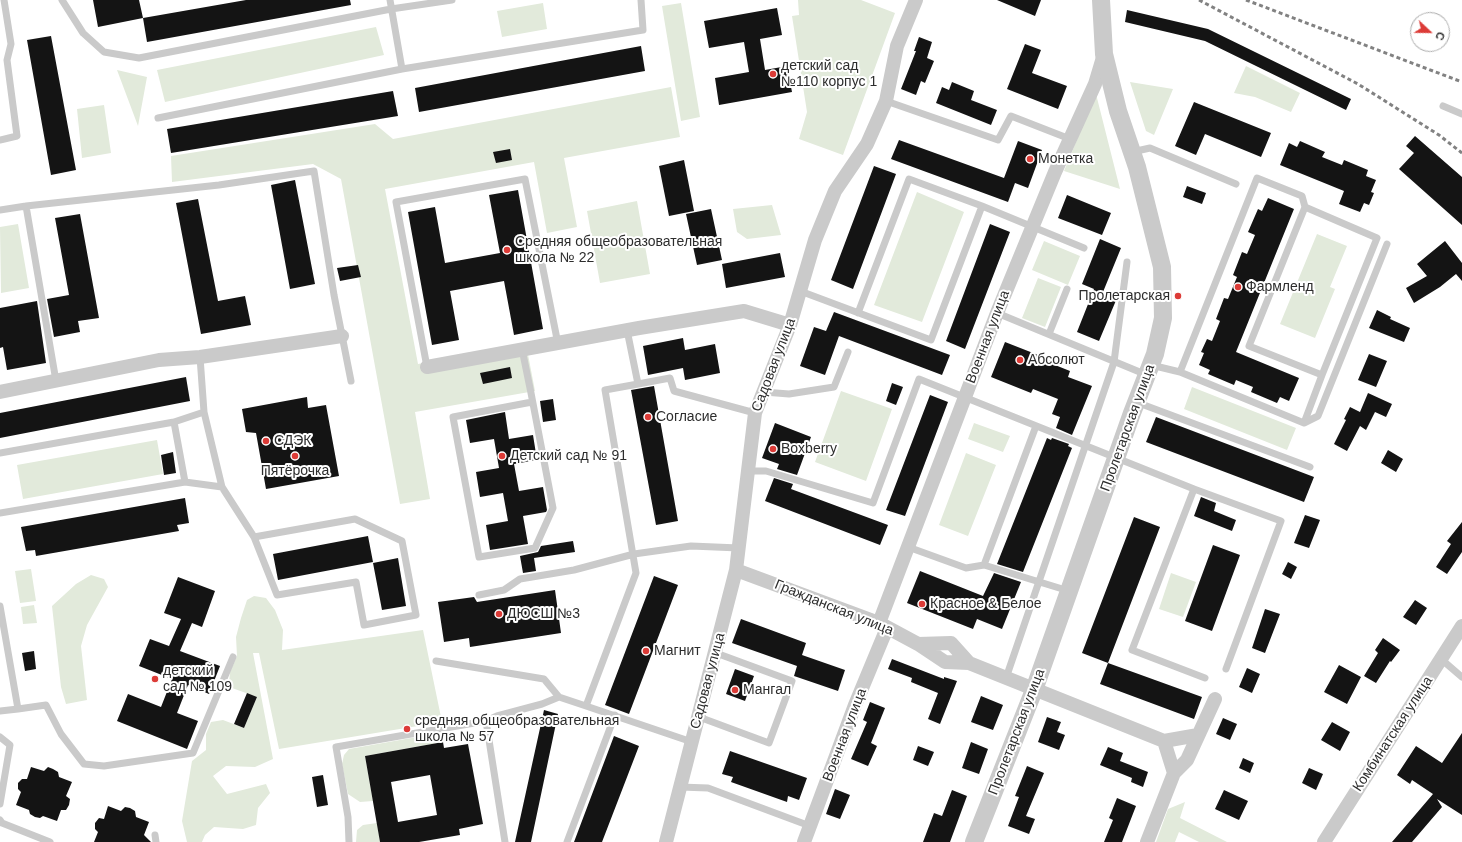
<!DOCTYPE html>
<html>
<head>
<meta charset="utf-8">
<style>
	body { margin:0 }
	#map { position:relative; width:1462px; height:842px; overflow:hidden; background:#fff; font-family:Helvetica,sans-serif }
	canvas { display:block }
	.north { position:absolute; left:1410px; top:12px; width:40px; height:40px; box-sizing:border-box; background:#fff; border:1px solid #ababab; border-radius:50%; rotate:112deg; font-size:11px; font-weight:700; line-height:16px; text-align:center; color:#2d2d2d }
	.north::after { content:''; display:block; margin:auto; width:14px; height:18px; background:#dc3b37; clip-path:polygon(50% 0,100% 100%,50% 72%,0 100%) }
</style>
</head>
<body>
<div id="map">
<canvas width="1462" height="842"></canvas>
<div class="north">С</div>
</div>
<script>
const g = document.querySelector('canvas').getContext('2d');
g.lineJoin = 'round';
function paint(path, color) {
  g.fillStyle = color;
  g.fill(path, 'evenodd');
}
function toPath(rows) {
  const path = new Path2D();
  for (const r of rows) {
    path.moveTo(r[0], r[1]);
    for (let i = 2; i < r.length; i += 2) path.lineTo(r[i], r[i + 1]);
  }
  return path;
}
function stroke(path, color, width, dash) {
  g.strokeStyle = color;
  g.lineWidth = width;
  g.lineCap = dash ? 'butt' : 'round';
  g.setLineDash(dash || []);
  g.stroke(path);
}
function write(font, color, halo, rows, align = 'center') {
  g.font = font + ' Helvetica,sans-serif';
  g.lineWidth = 4;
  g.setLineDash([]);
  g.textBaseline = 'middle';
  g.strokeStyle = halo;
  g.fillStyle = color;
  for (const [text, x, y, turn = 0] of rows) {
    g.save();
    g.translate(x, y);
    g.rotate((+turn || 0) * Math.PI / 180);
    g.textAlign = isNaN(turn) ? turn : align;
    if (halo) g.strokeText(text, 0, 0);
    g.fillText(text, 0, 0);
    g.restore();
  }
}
paint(toPath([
	[798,0,861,0,895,13,843,155,799,139,807,112,792,16,799,15],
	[543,3,547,29,502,37,497,11],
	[681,3,700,117,681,121,662,6],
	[376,27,384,55,165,102,157,70],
	[1246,66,1300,93,1291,112,1255,97,1234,93],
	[117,70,147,77,138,126],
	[1130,82,1173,89,1154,135,1146,131],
	[671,87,680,137,564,158,577,227,547,233,534,162,385,189,418,364,526,344,535,391,415,412,430,499,400,504,341,179,313,164,172,182,171,156,375,124,393,139],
	[1096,94,1120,189,1064,171],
	[104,105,111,153,82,158,77,109],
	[917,192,964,212,922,322,874,305],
	[637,201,650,274,600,283,587,211],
	[772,205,781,235,747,239,737,232,733,209],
	[18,224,29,288,1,293,0,227],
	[1317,234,1347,246,1330,287,1335,289,1315,338,1280,324],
	[1044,241,1080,256,1068,285,1032,270],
	[1038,278,1061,287,1045,327,1022,318],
	[1192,387,1296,428,1287,450,1184,409],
	[841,391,892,409,866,481,815,462],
	[974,423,1010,436,1003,452,968,439],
	[157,440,163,474,23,499,17,465],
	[966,453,996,465,968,536,939,525],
	[31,569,36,601,20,603,15,571],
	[1171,573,1196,582,1183,617,1159,609],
	[91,575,104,579,108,587,87,625,81,646,87,700,66,704,61,687,52,606,76,584],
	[254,596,266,598,275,610,283,630,282,650,423,630,442,722,279,749,259,653,253,653,273,759,255,767,226,766,213,776,227,794,266,784,270,793,258,808,256,825,243,829,214,827,205,835,202,842,187,842,182,821,192,761,206,750,206,734,211,722,223,720,244,728,257,697,232,688,229,683,230,672,237,656,236,637,241,618,247,600],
	[34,605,37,623,23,624,21,607],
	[434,734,440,737,443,742,365,756,373,801,360,802,348,794,342,764,344,755,349,749],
	[1185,802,1180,818,1227,842,1199,842,1179,832,1175,842,1156,842,1168,809],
	[377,823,380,842,356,842,357,830,363,825]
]), '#e2eadb');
paint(toPath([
	[93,0,139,0,143,18,98,27],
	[246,0,350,0,351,5,147,42,143,18],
	[997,0,1041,0,1035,16],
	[777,8,782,35,760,39,765,70,787,66,792,92,719,105,715,78,749,72,744,42,709,48,704,21],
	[1127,10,1208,29,1351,99,1346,110,1205,41,1125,22],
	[51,36,76,170,51,175,27,40],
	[919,37,932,42,927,58,934,61,925,83,921,81,916,95,901,89,916,51,914,51],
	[1025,44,1041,50,1032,73,1067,86,1058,109,1007,89],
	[641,46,645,71,419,112,415,88],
	[952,82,974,91,971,100,997,110,991,125,936,103,942,87,949,90],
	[393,91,398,116,171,153,167,129],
	[1194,102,1271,133,1261,157,1205,134,1196,155,1175,146],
	[1415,136,1462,177,1462,225,1399,169,1414,153,1406,146],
	[899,140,1004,178,1018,141,1042,150,1028,188,1015,183,1008,202,891,159],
	[1300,141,1325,152,1322,157,1342,165,1344,160,1368,170,1366,176,1376,180,1371,192,1374,193,1369,205,1364,203,1360,212,1339,204,1344,191,1280,165,1289,143,1297,147],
	[510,149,512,160,496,163,493,152],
	[684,160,694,211,669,216,659,166],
	[874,166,896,174,853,289,831,280],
	[295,180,315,284,290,289,271,185],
	[1187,186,1206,193,1202,204,1183,197],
	[518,190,543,329,514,335,504,281,450,291,459,340,432,345,408,212,435,207,445,263,500,253,489,195],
	[1067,195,1111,213,1102,235,1058,218],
	[1268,198,1294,209,1236,352,1299,378,1289,401,1280,397,1277,403,1251,392,1253,387,1236,380,1234,385,1208,374,1210,370,1199,365,1204,353,1201,352,1207,339,1212,341,1220,321,1216,319,1224,298,1228,299,1237,277,1233,275,1242,252,1247,254,1255,235,1248,232,1258,209,1262,211],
	[198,199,218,301,245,296,251,325,201,334,176,203],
	[711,209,722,260,697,265,686,214],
	[80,214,99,318,78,321,80,332,54,337,47,299,69,295,55,218],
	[990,224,1010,232,965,349,946,341],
	[1100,239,1121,248,1103,292,1117,298,1099,341,1077,332,1094,289,1082,284],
	[1445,241,1462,263,1462,281,1456,274,1440,287,1414,303,1406,288,1427,276,1417,264],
	[780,253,785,277,726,288,722,264],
	[358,265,361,277,340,281,337,268],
	[37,301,46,363,7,370,3,347,0,348,0,308],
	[1377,310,1391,317,1390,319,1410,328,1404,342,1369,328],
	[834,312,950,355,942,375,839,336,825,375,800,366,814,327,826,331],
	[683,338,685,350,715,344,720,373,685,380,683,368,648,375,643,346],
	[1005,342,1056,362,1055,365,1070,371,1068,377,1092,386,1072,435,1056,428,1060,417,1052,414,1058,399,1033,389,1031,393,991,377],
	[1369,354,1387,361,1376,387,1358,380],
	[510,367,512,378,483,384,480,373],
	[186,377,190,401,0,438,0,413],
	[892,383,903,387,896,405,886,401],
	[654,386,678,521,656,525,631,390],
	[1368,393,1392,404,1386,417,1375,412,1366,430,1360,426,1347,451,1334,444,1346,420,1344,419,1350,407,1360,412],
	[930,395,948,402,905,516,886,510],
	[307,397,308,408,326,405,339,476,266,489,256,433,246,432,242,409],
	[553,399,556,420,543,422,540,401],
	[505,412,509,439,533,435,537,460,514,464,519,491,543,487,547,510,546,512,523,516,528,544,490,550,486,525,508,521,503,493,480,497,476,472,499,468,494,439,470,443,466,420],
	[1156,417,1314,477,1304,502,1146,442],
	[775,423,811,437,797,475,777,469,779,464,762,458],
	[1047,438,1051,440,1052,438,1069,444,1068,446,1072,448,1023,572,997,564],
	[1388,450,1403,459,1396,472,1381,463],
	[173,452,176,473,164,475,161,455],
	[774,478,793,484,791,489,888,525,880,545,765,501],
	[1201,497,1216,503,1214,511,1236,520,1232,531,1194,516],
	[185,498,189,523,177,525,179,531,36,556,35,550,26,551,21,527],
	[1305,515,1320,520,1309,548,1294,543],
	[1134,517,1160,527,1108,663,1082,653],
	[1462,522,1462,552,1447,574,1436,567,1451,544,1447,541],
	[368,536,373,562,278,580,273,554],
	[573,541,575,552,534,558,536,571,523,573,520,556,538,552,541,546],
	[1213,545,1240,555,1212,631,1185,621],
	[398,558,406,606,382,610,373,563],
	[1288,562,1297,567,1291,579,1282,574],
	[920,571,983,596,994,573,1021,582,1002,629,977,619,973,629,907,603],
	[654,576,678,585,629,714,605,705],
	[178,577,215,591,202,627,192,623,180,651,220,666,209,694,188,685,177,713,198,721,187,749,117,721,128,694,161,707,172,679,139,666,150,639,169,646,181,619,164,613],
	[555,590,561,633,470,647,469,638,444,642,438,602,474,597,477,602],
	[1415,600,1427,608,1416,625,1403,617],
	[1265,609,1280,614,1265,653,1252,648],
	[741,619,806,643,802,655,845,670,838,691,794,676,797,666,732,643],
	[1383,638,1400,650,1391,662,1390,661,1376,683,1364,676,1378,653,1375,650],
	[34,651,36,669,25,671,22,653],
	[892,659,944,679,944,677,957,681,940,724,928,719,938,693,911,682,912,678,888,669],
	[1108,663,1202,697,1194,719,1100,684],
	[1339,665,1361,677,1347,704,1324,692],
	[1247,668,1260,674,1252,693,1239,687],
	[735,669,754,676,745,701,726,694],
	[247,693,257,697,244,728,234,724],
	[981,696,1003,705,993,730,971,722],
	[870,702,885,708,871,743,877,746,868,766,851,759,867,722,863,720],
	[544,710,558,714,531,842,515,842],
	[1047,717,1061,722,1057,732,1065,735,1059,750,1038,742],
	[1223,718,1237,724,1230,740,1216,734],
	[1332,722,1350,732,1340,751,1321,740],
	[1462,733,1462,815,1437,799,1442,807,1412,842,1392,842,1433,794,1412,780,1410,784,1397,775,1416,746,1442,763],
	[614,736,639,746,602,842,574,842],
	[443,742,444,748,468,744,483,824,459,829,460,835,419,842,380,842,365,756],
	[430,775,437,815,398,822,391,782],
	[971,742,988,749,979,774,962,768],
	[918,746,934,752,928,766,913,760],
	[1108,747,1123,753,1120,761,1148,772,1143,787,1131,782,1132,778,1100,765],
	[730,751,807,778,799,800,788,796,787,802,731,782,733,777,722,774],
	[1243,758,1254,763,1250,773,1239,768],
	[1027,766,1044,773,1026,816,1035,819,1029,834,1008,826,1019,797,1015,796],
	[31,767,44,771,48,767,53,769,58,772,59,777,72,782,66,796,70,799,69,805,66,810,61,810,57,821,43,816,40,818,35,817,30,814,29,810,16,805,21,792,18,789,18,783,22,779,27,779],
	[1309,768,1323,774,1316,790,1302,783],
	[323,775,328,805,317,807,312,777],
	[835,789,850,795,840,819,826,814],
	[952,790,967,796,950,842,923,842,934,813,942,816],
	[1224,790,1248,801,1239,820,1215,809],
	[1117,798,1136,806,1122,842,1104,842,1113,820,1109,818],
	[108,806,121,811,125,807,130,808,135,811,136,817,149,822,144,835,151,842,94,842,98,832,95,829,95,823,99,818,104,819]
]), '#141414');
stroke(toPath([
	[62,0,83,33,104,52,139,58,391,9,452,0],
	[390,0,402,69],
	[886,101,998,140,1011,116,1070,139],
	[1443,106,1462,114],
	[158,118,402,69,643,30,641,0],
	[0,140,17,136,7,60,11,44,4,0],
	[1132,152,1150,148,1236,184],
	[26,206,56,381],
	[1305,207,1249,346,1322,375],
	[0,210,26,206,219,185,314,171,334,295,351,381],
	[800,291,931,340,982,206,1084,248],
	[858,313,909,179,982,206],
	[997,313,1147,375],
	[627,330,638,384,670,378,674,391,755,413],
	[1049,334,1067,289],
	[522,349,531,393,553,508,535,548,479,557,453,417,532,402],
	[200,357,204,412,222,487,254,537,277,595,356,582,364,625,416,615,402,541,355,519,254,537],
	[1151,365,1180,372,1304,423,1318,416,1387,244],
	[427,367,396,202,525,179,558,344],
	[1180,372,1257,178,1302,196,1305,207,1377,238,1322,375,1304,423],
	[638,384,605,390,636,573,586,706,692,742],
	[764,392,789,394,834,387,848,352],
	[1136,402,1310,467],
	[174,422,185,482],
	[0,453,174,422,204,412],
	[748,471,766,471,873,503,919,379,1194,489,1132,650,1205,678],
	[1194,489,1281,521,1226,669],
	[0,513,185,482,222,487],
	[908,547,966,568,984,565,1036,426],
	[984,565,1069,591],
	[479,595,504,590,520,579,574,570,634,554,691,546,739,548],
	[0,606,18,709,0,711],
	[1441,659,1462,677],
	[436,661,544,679,559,697],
	[1006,678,1114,362,1127,262],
	[18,709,46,705,61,734,84,764,104,766,193,753,233,657],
	[699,717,769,743,792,681,716,653],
	[486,721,505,842],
	[0,737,10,745,0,804],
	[680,787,708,788,810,826],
	[0,820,2,823,50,842],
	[155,835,156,842],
	[349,842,348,817,336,747,486,721,497,716,542,704,559,697,586,706],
	[567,842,615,715]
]), '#cacaca', 7);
stroke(toPath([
	[427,367,639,328,744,311,790,325],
	[0,392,159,360,200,357,342,336],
	[736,570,879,623,918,644,945,662,969,663,1164,741,1174,773],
	[879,623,997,313,1055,172,1095,84,1104,54],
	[918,644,951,643,969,663],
	[1164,741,1198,735],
	[666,842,736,570,755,413,790,325,815,240,835,191,867,144,886,101,897,46,916,0],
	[804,842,855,705,887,628],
	[1147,842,1174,773,1187,760,1215,699],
	[1324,842,1462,626]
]), '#cacaca', 14);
stroke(toPath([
	[974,842,1034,690,1132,413,1155,354,1163,318,1162,267,1137,167,1118,111,1104,54,1101,0]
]), '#cacaca', 18);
stroke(toPath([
	[1199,0,1358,84,1439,135,1462,153],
	[1246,0,1462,82]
]), '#828282', 3, [4, 3]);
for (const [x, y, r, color] of [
	[773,74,4,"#dc3b37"],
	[1030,159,4,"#dc3b37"],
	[507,250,4,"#dc3b37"],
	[1238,287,4,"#dc3b37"],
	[1178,296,4,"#dc3b37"],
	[1020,360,4,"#dc3b37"],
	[648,417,4,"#dc3b37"],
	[266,441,4,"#dc3b37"],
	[773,449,4,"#dc3b37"],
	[295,456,4,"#dc3b37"],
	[502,456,4,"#dc3b37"],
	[922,604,4,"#dc3b37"],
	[499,614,4,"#dc3b37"],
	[646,651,4,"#dc3b37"],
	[155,679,4,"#dc3b37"],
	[735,690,4,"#dc3b37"],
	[407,729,4,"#dc3b37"]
]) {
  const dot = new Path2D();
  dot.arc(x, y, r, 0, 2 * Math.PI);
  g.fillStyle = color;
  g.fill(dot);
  stroke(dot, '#fff', 1.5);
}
write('14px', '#2d2d2d', '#fff', [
	["детский сад",781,66],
	["№110 корпус 1",781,82],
	["Монетка",1038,159],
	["Средняя общеобразовательная",515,242],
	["школа № 22",515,258],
	["Фармленд",1246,287],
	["Пролетарская",1170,296,"right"],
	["Абсолют",1028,360],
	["Согласие",656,417],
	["СДЭК",274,441],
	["Boxberry",781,449],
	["Детский сад № 91",510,456],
	["Пятёрочка",295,471,"center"],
	["Красное & Белое",930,604],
	["ДЮСШ №3",507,614],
	["Магнит",654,651],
	["детский",163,671],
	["сад № 109",163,687],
	["Мангал",743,690],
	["средняя общеобразовательная",415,721],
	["школа № 57",415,737]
], 'left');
write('14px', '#2d2d2d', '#fff', [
	["Военная улица",988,337,-69],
	["Садовая улица",774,365,-69],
	["Пролетарская улица",1128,428,-70],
	["Гражданская улица",834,608,22],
	["Садовая улица",708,681,-75],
	["Пролетарская улица",1017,732,-69],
	["Комбинатская улица",1393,734,-57],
	["Военная улица",845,735,-69]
]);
</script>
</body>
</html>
